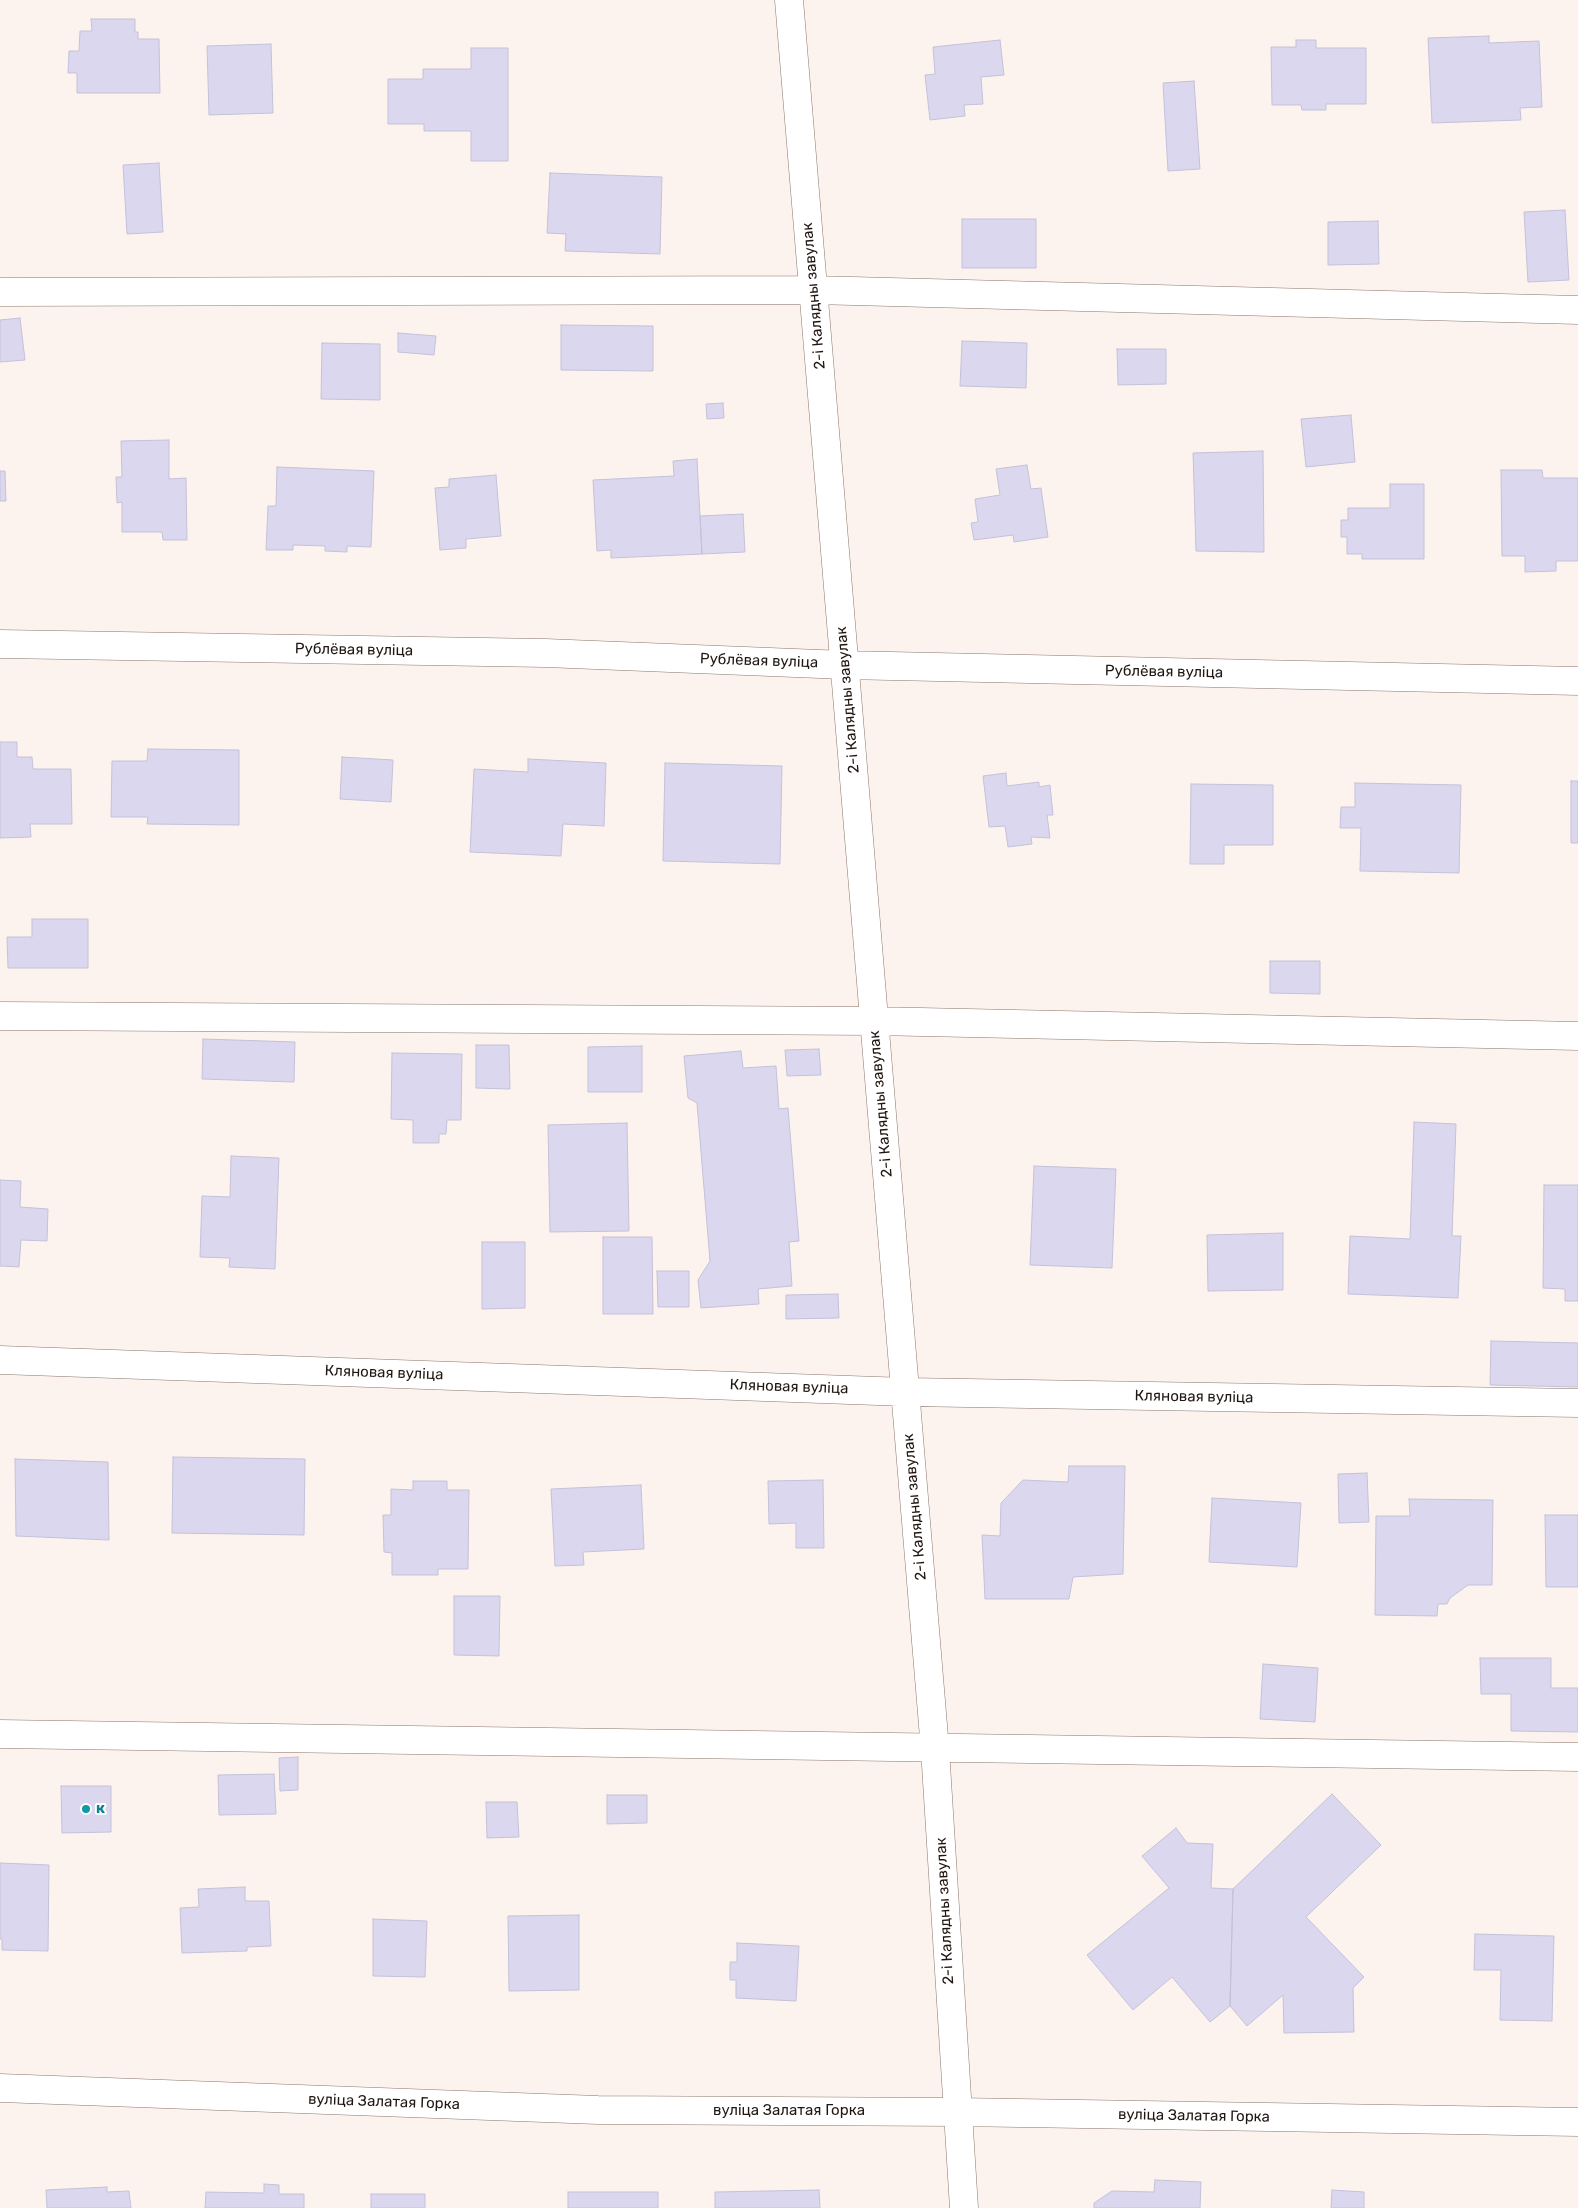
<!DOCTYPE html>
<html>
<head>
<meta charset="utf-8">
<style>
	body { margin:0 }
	canvas { display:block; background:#fdf3ee }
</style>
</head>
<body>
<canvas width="1578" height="2208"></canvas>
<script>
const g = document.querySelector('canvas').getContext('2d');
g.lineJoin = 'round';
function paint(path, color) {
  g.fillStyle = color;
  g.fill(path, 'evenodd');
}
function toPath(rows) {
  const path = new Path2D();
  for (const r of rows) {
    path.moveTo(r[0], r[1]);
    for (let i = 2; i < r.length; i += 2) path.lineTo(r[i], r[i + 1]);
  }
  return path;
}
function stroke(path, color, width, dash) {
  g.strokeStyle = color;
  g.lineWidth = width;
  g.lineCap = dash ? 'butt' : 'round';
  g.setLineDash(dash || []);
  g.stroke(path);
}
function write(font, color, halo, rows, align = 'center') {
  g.font = font + ' Rubik,sans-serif';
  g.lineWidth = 4;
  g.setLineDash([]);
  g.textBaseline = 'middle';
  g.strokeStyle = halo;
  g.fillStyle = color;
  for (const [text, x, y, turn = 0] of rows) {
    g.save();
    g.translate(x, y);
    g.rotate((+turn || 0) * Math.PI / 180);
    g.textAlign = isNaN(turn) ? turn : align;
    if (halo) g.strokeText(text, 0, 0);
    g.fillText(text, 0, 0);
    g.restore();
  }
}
const building = toPath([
	[91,19,135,19,135,32,138,32,138,39,159,39,160,93,77,93,77,73,68,73,69,51,79,51,80,31,92,31,91,19],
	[1489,36,1489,43,1539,41,1542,107,1520,108,1521,120,1432,123,1428,38,1489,36],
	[1000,40,1004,75,981,77,983,104,964,105,965,116,930,120,925,75,935,74,933,47,1000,40],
	[1296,40,1316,40,1316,48,1366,48,1366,104,1326,104,1326,110,1302,110,1301,105,1272,105,1271,47,1296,47,1296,40],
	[271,44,273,113,209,115,207,46,271,44],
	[471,48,508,48,508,161,471,161,471,131,424,131,424,124,388,124,388,79,423,79,423,69,471,69,471,48],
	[1194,81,1200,169,1168,171,1163,83,1194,81],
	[159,163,163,232,127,234,123,165,159,163],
	[550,173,662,177,660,254,565,251,566,234,547,233,550,173],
	[1565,210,1569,280,1528,282,1524,212,1565,210],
	[962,219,1036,219,1036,268,962,268,962,219],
	[1378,221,1379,264,1328,265,1328,222,1378,221],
	[20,318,25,360,0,362,0,320,20,318],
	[561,325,653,326,653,371,561,370,561,325],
	[398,333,436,336,434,355,398,352,398,333],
	[962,341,1027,343,1026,388,960,386,962,341],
	[322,343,380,344,380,400,321,399,322,343],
	[1117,349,1166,349,1166,384,1118,385,1117,349],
	[723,403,724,418,707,419,706,404,723,403],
	[1351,415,1355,462,1306,467,1301,419,1351,415],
	[169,440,169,479,186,478,187,540,163,540,162,532,122,532,122,502,117,503,116,477,122,477,121,441,169,440],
	[1263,451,1264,552,1196,551,1193,453,1263,451],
	[697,459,702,554,611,558,611,550,597,551,593,480,674,476,673,461,697,459],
	[1027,465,1031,489,1041,488,1048,537,1014,542,1013,535,974,540,971,523,978,522,975,499,1000,495,996,469,1027,465],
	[277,467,374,471,371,547,347,546,347,552,325,551,325,546,293,545,293,550,266,550,268,506,276,506,277,467],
	[1501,470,1542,470,1543,478,1578,478,1578,561,1556,561,1556,571,1525,572,1525,556,1502,556,1501,470],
	[0,471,5,471,6,501,0,501,0,471],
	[496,475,501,536,466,539,466,548,440,550,435,488,449,487,449,479,496,475],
	[1390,484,1424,484,1424,559,1362,559,1362,554,1347,554,1347,537,1341,537,1341,520,1348,520,1348,508,1390,508,1390,484],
	[743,514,745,552,702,554,700,516,743,514],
	[0,742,17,742,17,757,32,757,33,769,71,769,72,824,30,824,31,837,0,838,0,742],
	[148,749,239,750,239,825,147,824,148,817,111,817,112,761,147,761,148,749],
	[342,757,393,760,391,802,340,799,342,757],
	[528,759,606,763,604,826,563,824,561,856,470,852,474,769,528,772,528,759],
	[665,763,782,766,780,864,663,861,665,763],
	[1006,773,1007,786,1039,782,1039,787,1050,785,1053,815,1047,815,1050,838,1031,837,1032,844,1008,847,1005,826,989,827,983,776,1006,773],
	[1571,781,1578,781,1578,843,1571,843,1571,781],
	[1355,783,1461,785,1459,873,1360,871,1361,828,1340,828,1341,807,1355,807,1355,783],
	[1191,784,1273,785,1273,845,1224,845,1224,864,1190,864,1191,784],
	[32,919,88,919,88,968,8,968,7,937,32,937,32,919],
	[1270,961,1320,961,1320,994,1270,993,1270,961],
	[203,1039,295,1042,294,1082,202,1079,203,1039],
	[476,1045,509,1045,510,1089,476,1088,476,1045],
	[642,1046,642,1092,588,1092,588,1047,642,1046],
	[819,1049,821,1075,787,1076,785,1050,819,1049],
	[741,1051,743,1068,776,1066,779,1109,788,1108,799,1241,789,1242,792,1286,758,1289,759,1304,701,1308,698,1280,710,1261,697,1103,688,1098,684,1056,741,1051],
	[392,1053,462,1054,461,1120,447,1120,446,1134,439,1134,439,1143,413,1143,413,1120,391,1119,392,1053],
	[1414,1122,1456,1124,1452,1236,1461,1236,1458,1298,1348,1294,1350,1236,1410,1239,1414,1122],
	[627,1123,629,1231,550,1232,548,1125,627,1123],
	[231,1156,279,1158,275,1269,229,1267,230,1258,200,1257,202,1196,230,1197,231,1156],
	[1034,1166,1116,1169,1112,1268,1030,1265,1034,1166],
	[0,1180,21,1181,20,1207,48,1209,47,1241,21,1240,19,1267,0,1266,0,1180],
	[1544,1185,1578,1185,1578,1301,1565,1301,1565,1289,1543,1288,1544,1185],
	[1283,1233,1283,1290,1208,1291,1207,1235,1283,1233],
	[603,1237,652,1237,653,1314,603,1314,603,1237],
	[482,1242,525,1242,525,1308,482,1309,482,1242],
	[657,1271,689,1271,689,1307,658,1307,657,1271],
	[838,1294,839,1318,786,1319,786,1295,838,1294],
	[1491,1341,1578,1343,1578,1387,1490,1385,1491,1341],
	[173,1457,305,1459,304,1535,172,1533,173,1457],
	[15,1459,108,1462,109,1540,16,1536,15,1459],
	[1069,1466,1125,1466,1123,1574,1073,1577,1069,1599,985,1599,982,1535,1000,1536,1001,1503,1023,1480,1068,1482,1069,1466],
	[1367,1473,1369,1522,1339,1523,1338,1474,1367,1473],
	[823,1480,824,1548,796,1548,796,1523,769,1524,768,1481,823,1480],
	[413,1481,447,1481,447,1490,469,1490,468,1569,438,1569,438,1575,392,1575,392,1553,384,1552,383,1515,391,1515,391,1489,413,1490,413,1481],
	[641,1485,644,1549,583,1552,584,1565,555,1566,551,1489,641,1485],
	[1212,1498,1301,1503,1297,1567,1209,1562,1212,1498],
	[1409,1499,1493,1500,1492,1585,1468,1585,1450,1598,1447,1604,1438,1604,1437,1616,1375,1615,1376,1516,1410,1516,1409,1499],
	[1545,1515,1578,1515,1578,1587,1546,1587,1545,1515],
	[454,1596,500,1596,499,1656,454,1655,454,1596],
	[1480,1658,1551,1658,1551,1688,1578,1688,1578,1732,1511,1731,1511,1694,1481,1694,1480,1658],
	[1263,1664,1318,1668,1315,1722,1260,1719,1263,1664],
	[298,1757,298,1790,280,1791,279,1758,298,1757],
	[274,1774,276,1814,219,1815,218,1775,274,1774],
	[61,1786,111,1786,111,1832,62,1833,61,1786],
	[1332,1794,1381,1845,1306,1917,1364,1977,1353,1988,1354,2032,1284,2033,1283,1995,1247,2026,1230,2006,1233,1889,1332,1794],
	[607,1795,647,1795,647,1823,607,1824,607,1795],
	[486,1802,517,1802,519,1837,487,1838,486,1802],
	[1176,1828,1187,1843,1213,1844,1211,1888,1233,1889,1230,2006,1210,2022,1172,1977,1133,2010,1087,1955,1169,1888,1142,1856,1176,1828],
	[0,1863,49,1865,48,1951,2,1950,2,1939,0,1939,0,1863],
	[245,1887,245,1901,269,1901,271,1946,247,1947,247,1951,182,1953,180,1908,199,1907,198,1889,245,1887],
	[579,1915,579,1990,509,1991,508,1916,579,1915],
	[373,1919,427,1921,425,1977,373,1976,373,1919],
	[1475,1934,1554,1936,1552,2021,1500,2020,1501,1970,1474,1970,1475,1934],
	[737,1943,799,1946,796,2001,736,1998,736,1980,730,1980,730,1962,737,1962,737,1943],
	[1155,2180,1201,2182,1200,2208,1094,2208,1094,2203,1112,2191,1154,2192,1155,2180],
	[264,2184,279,2185,279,2194,304,2194,304,2208,205,2208,206,2192,264,2193,264,2184],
	[107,2187,107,2192,129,2191,131,2208,47,2208,46,2190,107,2187],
	[819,2190,820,2208,715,2208,715,2192,819,2190],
	[1332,2190,1364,2192,1364,2208,1331,2208,1332,2190],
	[568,2192,658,2192,658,2208,568,2208,568,2192],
	[371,2194,425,2194,425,2208,371,2208,371,2194]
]);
paint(building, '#dbd7ef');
stroke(building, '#c4c1d8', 1);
const minor = toPath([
	[789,0,935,1749,964,2208],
	[0,292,814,290,1578,310],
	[0,644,545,653,845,665,1578,681],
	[0,1016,874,1021,1578,1036],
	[0,1360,906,1392,1578,1403],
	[0,1734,1578,1757],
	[0,2088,598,2110,957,2112,1578,2122]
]);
stroke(minor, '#8c766b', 29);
stroke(minor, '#fff', 28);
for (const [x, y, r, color] of [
	[86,1809,5,"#0f9aa8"]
]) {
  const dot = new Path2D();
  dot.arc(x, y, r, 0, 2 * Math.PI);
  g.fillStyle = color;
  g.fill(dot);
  stroke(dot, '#fff', 2);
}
write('15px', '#201713', '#fff', [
	["2-і Калядны завулак",814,296,-95],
	["Рублёвая вуліца",354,650,1],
	["Рублёвая вуліца",759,661,2],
	["Рублёвая вуліца",1164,672,1],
	["2-і Калядны завулак",848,700,-95],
	["2-і Калядны завулак",881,1104,-95],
	["Кляновая вуліца",384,1373,2],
	["Кляновая вуліца",789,1387,2],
	["Кляновая вуліца",1194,1397,1],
	["2-і Калядны завулак",915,1507,-95],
	["2-і Калядны завулак",945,1911,-93],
	["вуліца Залатая Горка",384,2102,2],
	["вуліца Залатая Горка",789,2111],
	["вуліца Залатая Горка",1194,2116,1]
]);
write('bold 15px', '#0d838f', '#fff', [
	["к",96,1809]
], 'left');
</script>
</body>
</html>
